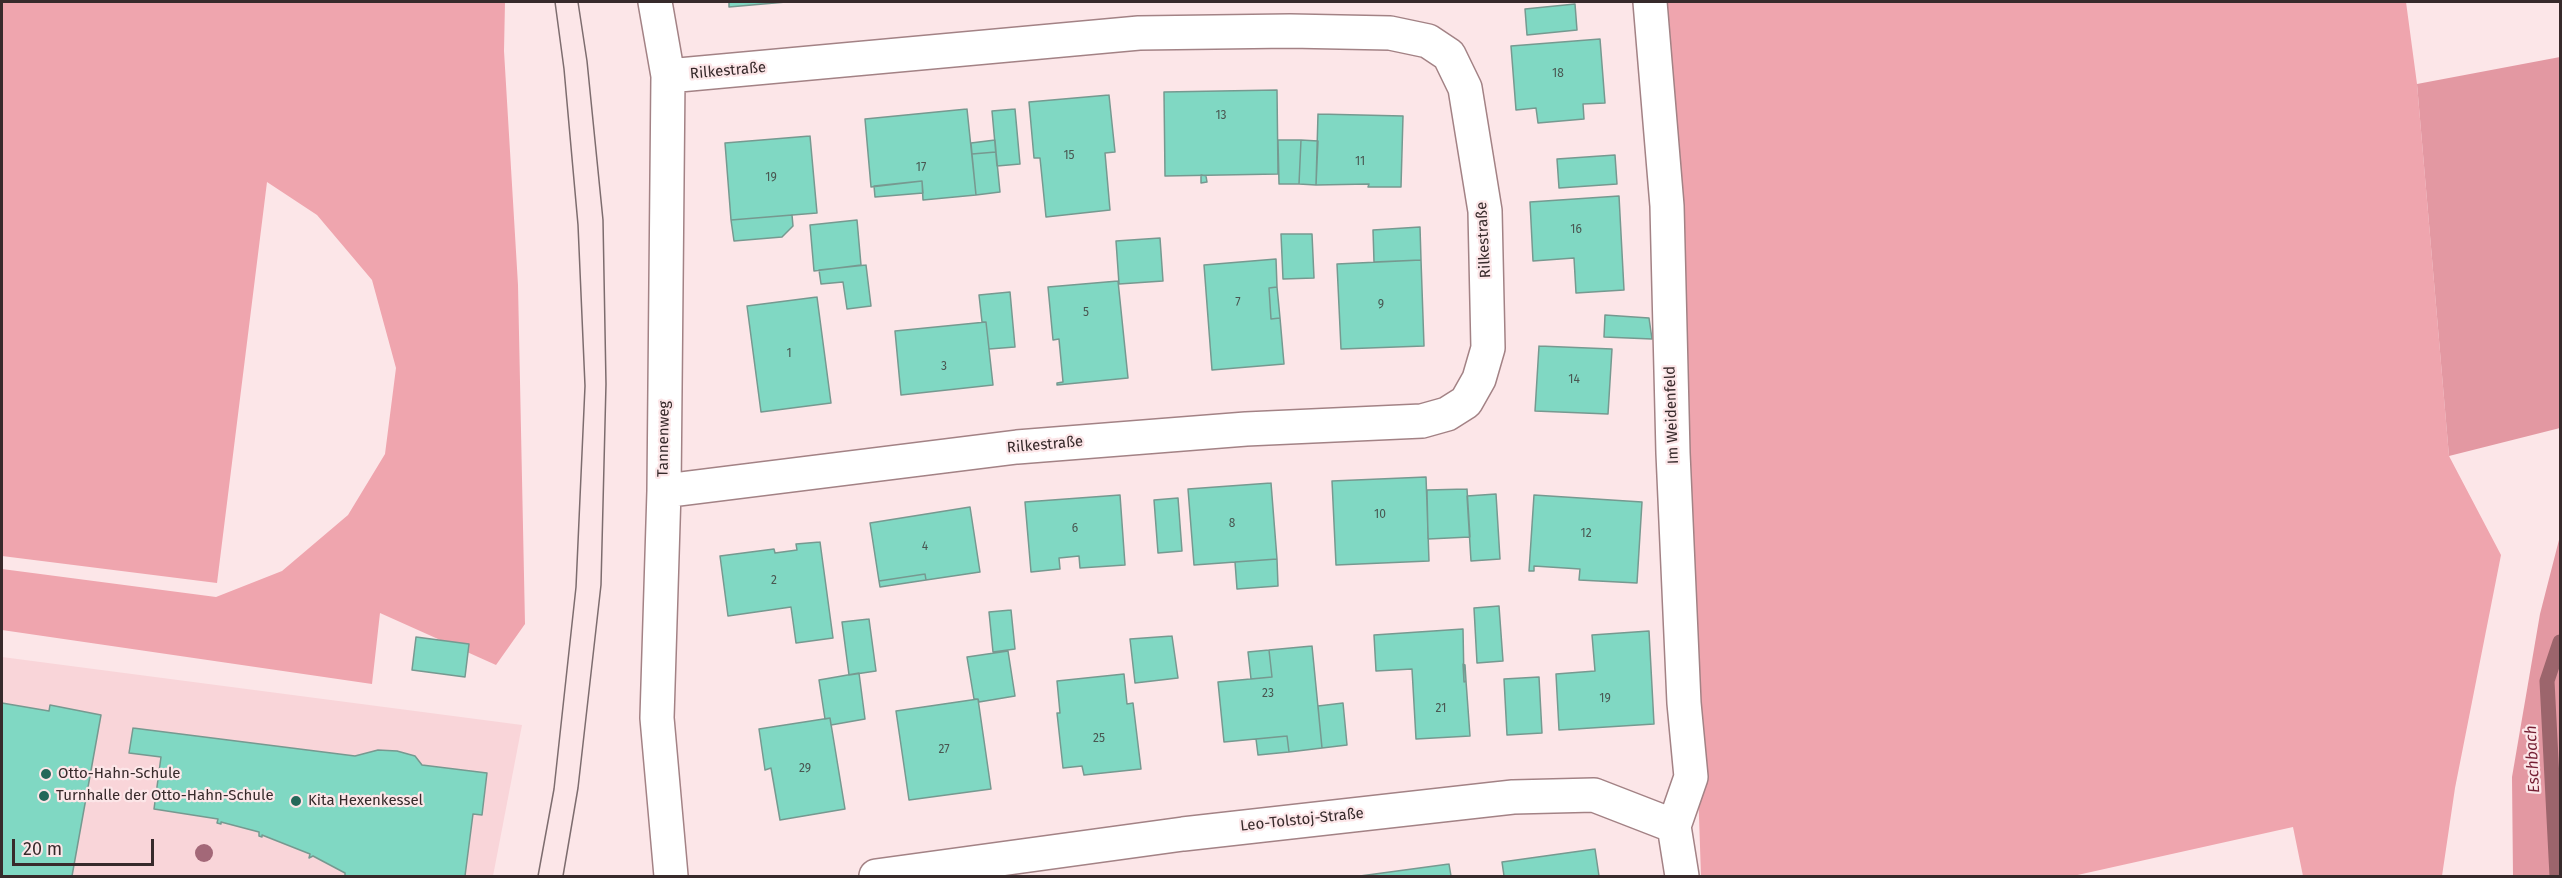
<!DOCTYPE html>
<html>
<head>
<meta charset="utf-8">
<style>
	body { margin:0 }
	#map { position:relative; width:2562px; height:878px; overflow:hidden; background:#fce6e8; font-family:"Fira Sans",sans-serif }
	canvas { display:block }
	.frame { position:absolute; inset:0; border:3px solid #372a2b; pointer-events:none }
	.scale { position:absolute; left:12px; top:839px; width:142px; height:27px; box-sizing:border-box; border:3px solid #372a2b; border-top:0; padding-left:8px; font-size:18px; line-height:21px; white-space:nowrap; color:#372a2b; -webkit-text-stroke:4px #fce6e8; paint-order:stroke }
</style>
</head>
<body>
<div id="map">
<canvas width="2562" height="878"></canvas>
<div class="frame"></div>
<div class="scale">20 m</div>
</div>
<script>
const g = document.querySelector('canvas').getContext('2d');
g.lineJoin = 'round';
function paint(path, color) {
  g.fillStyle = color;
  g.fill(path, 'evenodd');
}
function toPath(rows) {
  const path = new Path2D();
  for (const r of rows) {
    path.moveTo(r[0], r[1]);
    for (let i = 2; i < r.length; i += 2) path.lineTo(r[i], r[i + 1]);
  }
  return path;
}
function stroke(path, color, width, dash) {
  g.strokeStyle = color;
  g.lineWidth = width;
  g.lineCap = dash ? 'butt' : 'round';
  g.setLineDash(dash || []);
  g.stroke(path);
}
function write(font, color, halo, rows, align = 'center') {
  g.font = font + ' "Fira Sans",sans-serif';
  g.lineWidth = 4.5;
  g.setLineDash([]);
  g.textBaseline = 'middle';
  g.strokeStyle = halo;
  g.fillStyle = color;
  for (const [text, x, y, turn = 0] of rows) {
    g.save();
    g.translate(x, y);
    g.rotate((+turn || 0) * Math.PI / 180);
    g.textAlign = isNaN(turn) ? turn : align;
    if (halo) g.strokeText(text, 0, 0);
    g.fillText(text, 0, 0);
    g.restore();
  }
}
paint(toPath([
	[2,657,522,725,493,876,2,876]
]), '#f9d5d9');
paint(toPath([
	[2,2,505,2,504,51,518,285,525,624,496,665,380,613,372,684,2,630,2,569,216,597,282,571,348,515,385,454,396,368,372,280,317,215,267,182,217,583,2,556],
	[1662,2,2406,2,2417,84,2449,456,2501,555,2455,788,2442,876,2303,876,2293,827,2073,876,1701,876,1677,171]
]), '#efa5ae');
paint(toPath([
	[2560,57,2560,428,2449,456,2417,84],
	[2560,536,2560,876,2513,876,2512,777,2540,614]
]), '#e398a2');
stroke(toPath([
	[2557,876,2547,681,2560,642]
]), '#9c656c', 15);
const building = toPath([
	[729,2,786,2,729,7,729,2],
	[1575,4,1577,30,1527,35,1525,9,1575,4],
	[1600,39,1605,103,1583,104,1584,119,1538,123,1536,108,1516,110,1511,46,1600,39],
	[1277,90,1278,174,1165,176,1164,92,1277,90],
	[1109,95,1115,152,1105,153,1110,210,1046,217,1040,158,1034,158,1029,102,1109,95],
	[967,109,976,195,923,200,922,181,871,187,865,119,967,109],
	[1015,109,1020,164,997,166,992,111,1015,109],
	[1318,114,1403,116,1401,187,1368,187,1369,184,1316,185,1318,114],
	[810,136,817,213,731,220,725,143,810,136],
	[995,140,996,152,972,154,971,143,995,140],
	[1278,140,1301,140,1299,184,1279,184,1278,140],
	[1301,140,1318,141,1316,185,1299,184,1301,140],
	[996,152,1000,192,976,195,972,154,996,152],
	[1615,155,1617,184,1559,188,1557,159,1615,155],
	[1201,175,1206,176,1207,182,1201,183,1201,175],
	[922,181,923,193,875,197,874,186,922,181],
	[1619,196,1624,290,1576,293,1574,258,1533,261,1530,202,1619,196],
	[792,215,793,226,782,237,734,241,731,220,792,215],
	[857,220,861,265,814,271,810,225,857,220],
	[1420,227,1421,260,1374,262,1373,230,1420,227],
	[1281,234,1312,234,1314,278,1283,279,1281,234],
	[1160,238,1163,281,1119,284,1116,241,1160,238],
	[1276,259,1277,287,1269,288,1271,319,1280,318,1284,364,1212,370,1204,265,1276,259],
	[1421,260,1424,346,1341,349,1337,264,1421,260],
	[866,265,871,306,847,309,843,282,821,284,819,270,866,265],
	[1118,281,1128,378,1057,385,1057,383,1063,382,1059,339,1053,340,1048,287,1118,281],
	[1277,287,1280,318,1271,319,1269,288,1277,287],
	[1010,292,1015,347,989,349,986,322,982,322,979,295,1010,292],
	[817,297,831,403,761,412,747,306,817,297],
	[1605,315,1649,318,1652,339,1604,337,1605,315],
	[986,322,993,385,901,395,895,331,986,322],
	[1539,346,1612,349,1608,414,1535,411,1539,346],
	[1426,477,1429,561,1336,565,1332,481,1426,477],
	[1271,483,1277,559,1194,565,1188,489,1271,483],
	[1467,489,1470,537,1428,539,1427,490,1467,489],
	[1496,494,1500,559,1471,561,1467,496,1496,494],
	[1120,495,1125,565,1080,568,1079,556,1059,558,1060,569,1031,572,1025,502,1120,495],
	[1534,495,1642,502,1637,583,1579,580,1580,569,1534,566,1534,571,1529,571,1534,495],
	[1178,498,1182,551,1158,553,1154,500,1178,498],
	[970,507,980,572,926,580,925,574,879,581,870,523,970,507],
	[820,542,833,638,796,643,791,607,728,616,720,556,774,549,775,553,797,550,796,544,820,542],
	[1277,559,1278,586,1237,589,1235,562,1277,559],
	[925,574,926,580,880,587,879,581,925,574],
	[1499,606,1503,661,1477,663,1474,608,1499,606],
	[1011,610,1015,649,993,652,989,612,1011,610],
	[869,619,876,671,849,675,842,622,869,619],
	[1463,629,1464,682,1466,681,1470,736,1416,739,1412,669,1376,671,1374,635,1463,629],
	[1649,631,1654,724,1559,730,1556,674,1595,671,1592,635,1649,631],
	[1172,636,1178,678,1135,683,1130,639,1172,636],
	[416,637,469,644,465,677,412,670,416,637],
	[1312,646,1322,748,1289,752,1287,736,1224,742,1218,682,1272,677,1269,650,1312,646],
	[1269,650,1272,677,1251,679,1248,652,1269,650],
	[1008,651,1015,696,979,702,978,699,974,699,967,657,1008,651],
	[1463,664,1465,665,1466,681,1464,682,1463,664],
	[859,673,865,719,831,725,830,718,825,719,819,680,859,673],
	[1124,674,1127,704,1133,703,1141,769,1084,775,1082,766,1063,768,1057,713,1060,713,1057,681,1124,674],
	[1539,677,1542,733,1507,735,1504,679,1539,677],
	[978,699,991,789,909,800,896,711,978,699],
	[2,703,49,711,50,705,101,715,72,876,2,876,2,703],
	[1343,703,1347,745,1322,748,1318,706,1343,703],
	[830,718,845,809,780,820,771,768,765,770,759,729,830,718],
	[133,728,355,756,378,750,397,751,415,756,422,765,487,773,482,815,473,814,465,876,345,876,345,873,313,856,309,858,310,854,262,835,262,837,259,836,259,832,221,822,221,824,217,823,218,819,154,809,161,757,129,753,133,728],
	[1287,736,1289,752,1258,755,1256,739,1287,736],
	[1595,849,1599,876,1504,876,1502,862,1595,849],
	[1449,864,1451,876,1360,876,1449,864]
]);
paint(building, '#80d8c3');
stroke(building, '#769990', 1.5);
const minor = toPath([
	[655,2,668,76,664,491,657,718,671,876],
	[1650,2,1667,206,1673,453,1684,703,1691,777,1674,826,1682,876],
	[664,491,1017,447,1246,429,1422,421,1447,414,1466,402,1479,379,1488,348,1485,211,1465,88,1449,55,1428,41,1390,33,1290,31,1139,33,668,76],
	[876,876,1183,834,1513,797,1594,795,1674,826]
]);
stroke(minor, '#a38285', 36);
stroke(minor, '#fff', 33);
stroke(toPath([
	[538,876,554,789,576,587,585,386,578,225,564,69,555,2],
	[563,876,578,788,601,585,606,384,603,220,587,61,578,2]
]), '#7d6c6e', 1.5);
g.fillStyle = '#a36878';
for (const [x, y] of [
	[204,853]
]) {
  g.beginPath();
  g.arc(x, y, 9, 0, 2 * Math.PI);
  g.fill();
}
for (const [x, y, r, color] of [
	[46,774,6,"#24685a"],
	[44,796,6,"#24685a"],
	[296,801,6,"#24685a"]
]) {
  const dot = new Path2D();
  dot.arc(x, y, r, 0, 2 * Math.PI);
  g.fillStyle = color;
  g.fill(dot);
  stroke(dot, '#fce6e8', 2);
}
write('12px', '#495651', null, [
	["18",1558,74],
	["13",1221,116],
	["15",1069,156],
	["11",1360,162],
	["17",921,168],
	["19",771,178],
	["16",1576,230],
	["7",1238,303],
	["9",1381,305],
	["5",1086,313],
	["1",789,354],
	["3",944,367],
	["14",1574,380],
	["10",1380,515],
	["8",1232,524],
	["6",1075,529],
	["12",1586,534],
	["4",925,547],
	["2",774,581],
	["23",1268,694],
	["19",1605,699],
	["21",1441,709],
	["25",1099,739],
	["27",944,750],
	["29",805,769]
]);
write('15px', '#372a2b', '#fce6e8', [
	["Rilkestraße",728,71,-5],
	["Rilkestraße",1484,240,-93],
	["Im Weidenfeld",1672,415,-92],
	["Tannenweg",664,439,-89],
	["Rilkestraße",1045,445,-5],
	["Leo-Tolstoj-Straße",1302,820,-6]
]);
write('15px', '#372a2b', '#fce6e8', [
	["Otto-Hahn-Schule",58,774],
	["Turnhalle der Otto-Hahn-Schule",56,796],
	["Kita Hexenkessel",308,801]
], 'left');
write('italic 16px', '#751e33', '#fce6e8', [
	["Eschbach",2533,759,-93]
]);
</script>
</body>
</html>
